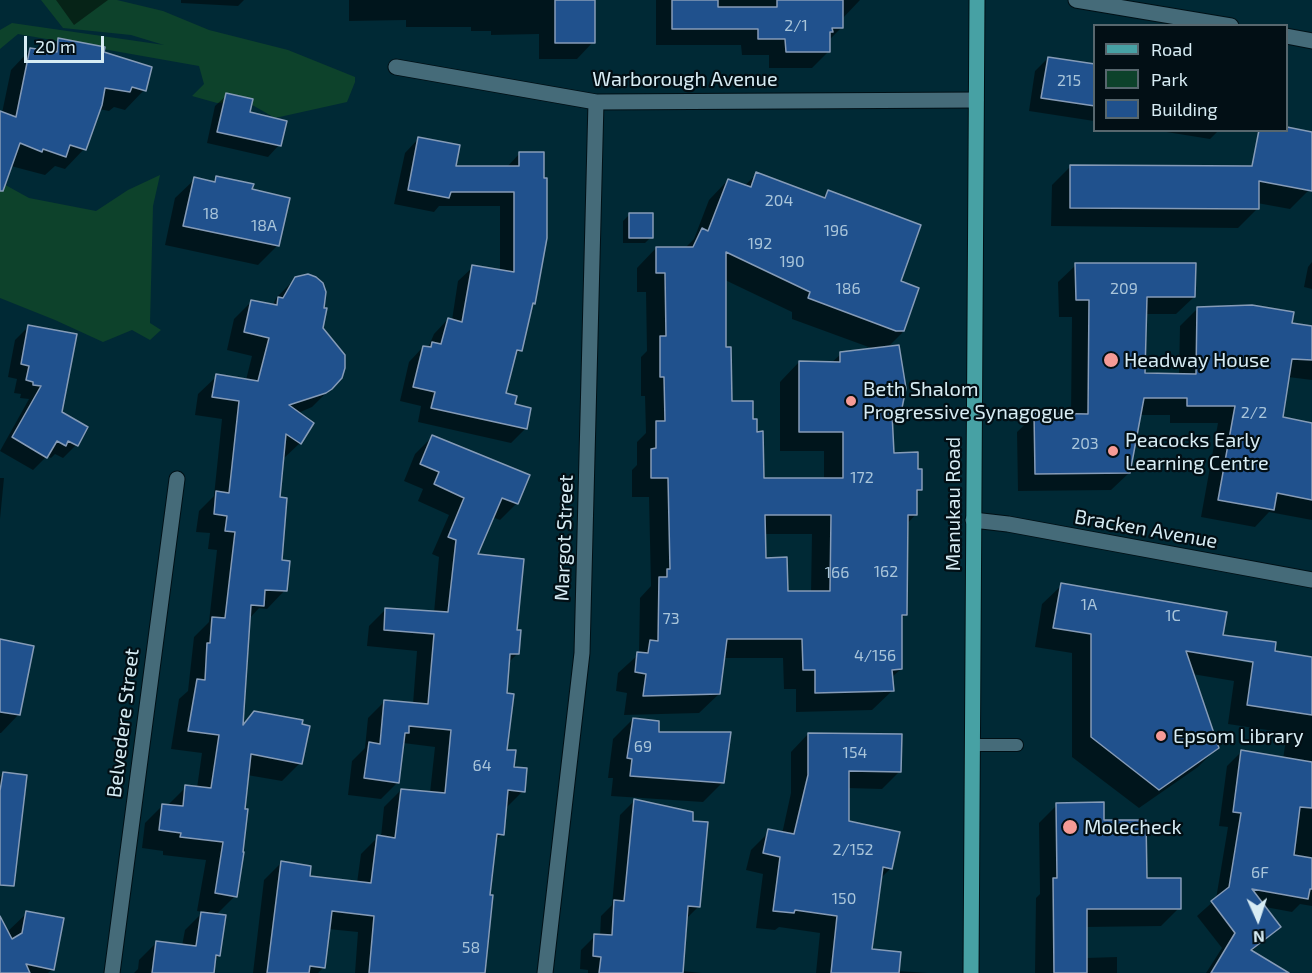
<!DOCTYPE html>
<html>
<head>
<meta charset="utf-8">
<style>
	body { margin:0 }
	#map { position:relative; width:1312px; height:973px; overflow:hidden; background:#002935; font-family:"Exo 2",sans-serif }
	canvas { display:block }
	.legend { position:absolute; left:1093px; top:24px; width:195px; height:108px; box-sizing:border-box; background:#020f15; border:2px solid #57676e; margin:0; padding:8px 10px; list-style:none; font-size:18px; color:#d7ecf4 }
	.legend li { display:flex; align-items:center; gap:12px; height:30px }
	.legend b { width:30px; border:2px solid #57676e }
	.north { position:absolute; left:1228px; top:889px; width:60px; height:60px; -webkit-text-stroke:4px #020f15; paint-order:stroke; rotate:177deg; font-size:16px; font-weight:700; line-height:24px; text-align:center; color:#d7ecf4 }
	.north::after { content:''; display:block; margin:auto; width:21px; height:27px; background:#d7ecf4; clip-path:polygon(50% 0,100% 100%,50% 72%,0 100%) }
	.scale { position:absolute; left:24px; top:36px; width:80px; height:27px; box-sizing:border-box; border:3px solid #d7ecf4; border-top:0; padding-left:8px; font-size:18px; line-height:21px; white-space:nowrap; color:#d7ecf4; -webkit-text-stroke:4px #020f15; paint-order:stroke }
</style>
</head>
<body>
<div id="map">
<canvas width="1312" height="973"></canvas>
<ul class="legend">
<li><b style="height:8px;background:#47a1a4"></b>Road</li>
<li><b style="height:16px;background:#0d422b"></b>Park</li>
<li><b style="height:16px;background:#20518d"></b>Building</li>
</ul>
<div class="north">N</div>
<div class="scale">20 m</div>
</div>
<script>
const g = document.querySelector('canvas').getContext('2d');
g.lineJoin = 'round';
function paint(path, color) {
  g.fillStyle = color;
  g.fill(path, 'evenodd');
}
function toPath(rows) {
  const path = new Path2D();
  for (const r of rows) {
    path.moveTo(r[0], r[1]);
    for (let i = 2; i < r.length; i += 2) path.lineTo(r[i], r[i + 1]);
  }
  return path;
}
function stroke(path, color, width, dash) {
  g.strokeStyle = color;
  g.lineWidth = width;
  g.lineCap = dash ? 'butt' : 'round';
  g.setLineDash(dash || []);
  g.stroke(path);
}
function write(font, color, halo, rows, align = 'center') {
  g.font = font + ' "Exo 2",sans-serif';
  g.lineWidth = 4.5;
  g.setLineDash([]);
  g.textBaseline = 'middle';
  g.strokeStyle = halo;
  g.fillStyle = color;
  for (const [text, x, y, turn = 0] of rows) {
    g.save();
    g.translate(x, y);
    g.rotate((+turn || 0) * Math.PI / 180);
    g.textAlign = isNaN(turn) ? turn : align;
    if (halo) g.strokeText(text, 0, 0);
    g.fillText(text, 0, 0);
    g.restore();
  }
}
paint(toPath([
	[41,0,117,0,163,11,209,30,288,50,355,77,355,82,347,102,275,118,247,102,217,103,192,96,204,84,199,66,18,34,0,49,0,30,12,23,164,45,131,35,63,28],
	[160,175,153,206,150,323,161,330,150,340,132,330,103,342,55,320,0,298,0,182,29,198,96,211,128,190]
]), '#0d422b');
paint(toPath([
	[56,0,108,0,74,25],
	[181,0,244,0,238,6,181,3],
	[349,0,594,0,593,42,577,59,539,59,539,34,491,35,491,31,471,31,471,27,406,27,406,20,349,21],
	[656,0,860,0,842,19,842,27,829,40,829,51,812,68,769,68,769,55,742,55,741,45,656,45],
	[58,40,103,53,144,90,125,110,114,107,109,111,99,109,84,149,65,169,55,166,45,175,7,165,0,173,0,115,2,113,11,70,30,50,46,52],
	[1048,58,1094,66,1094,121,1029,111,1035,71],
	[227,95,248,113,279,145,268,157,207,143,215,106],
	[1154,130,1219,130,1210,139],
	[419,138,454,168,506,168,520,153,534,303,531,305,520,350,514,357,504,394,513,405,525,429,511,443,418,422,421,406,400,401,409,362,423,347,428,348,434,334,448,319,452,320,458,281,473,267,500,271,500,206,439,206,434,212,394,204,405,153],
	[1071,166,1312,167,1312,172,1309,190,1290,209,1257,203,1257,209,1238,228,1051,226,1052,185],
	[757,174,822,198,828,192,899,282,918,289,902,333,887,348,900,412,891,421,892,454,917,470,921,489,916,494,916,514,907,524,906,614,900,620,901,669,891,678,892,691,872,710,796,712,796,689,784,689,783,658,723,658,719,694,699,713,624,715,627,693,616,691,618,673,639,654,640,598,651,586,649,497,632,497,632,470,637,465,637,442,646,433,645,396,641,396,641,357,647,351,646,292,637,292,637,268,656,248,685,248,694,239,709,200,728,180,744,186],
	[725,280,792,312,792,319,874,349,841,354,831,363,799,362,780,382,780,451,824,451,824,480,762,480,751,420,730,403,725,348],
	[764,534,812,534,811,593,786,593,764,559],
	[217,178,278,245,258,265,165,245,175,198,195,179,212,182],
	[629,215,651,237,645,243,623,243,623,221],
	[1312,262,1312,289,1304,287,1308,267],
	[1076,265,1194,297,1176,314,1145,314,1144,374,1179,375,1180,326,1197,309,1312,327,1312,380,1288,377,1282,418,1312,424,1312,520,1269,512,1255,527,1201,517,1218,423,1170,423,1170,415,1139,415,1129,473,1111,490,1018,491,1017,432,1035,415,1071,415,1072,317,1059,317,1058,282],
	[296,278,321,328,331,388,312,407,298,413,300,443,282,460,278,499,281,562,285,590,267,609,259,608,249,619,241,726,255,713,300,763,282,781,247,775,235,896,216,915,219,956,213,961,212,973,134,973,138,969,139,960,156,943,182,946,185,930,203,912,197,911,206,860,163,855,163,851,142,848,145,823,163,805,167,806,186,787,197,788,202,753,171,749,179,699,188,691,194,637,209,622,217,550,208,549,210,533,196,532,199,511,214,496,222,419,195,415,198,394,217,376,246,380,252,356,227,350,234,319,252,301,272,306,277,297],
	[28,327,61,413,86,428,76,445,63,458,55,454,51,458,47,456,33,470,0,451,29,399,20,398,21,394,14,393,17,379,8,377,15,340],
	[432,437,517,503,500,520,492,517,475,556,515,631,517,654,508,663,506,694,506,751,523,791,506,808,502,834,494,842,484,973,355,973,358,932,328,929,324,967,318,973,253,973,264,880,281,863,308,877,357,883,361,854,378,837,381,837,384,807,401,790,430,793,435,747,403,743,398,782,381,799,348,795,352,761,365,748,368,718,385,701,413,704,417,651,367,646,369,626,386,609,434,613,439,557,432,554,449,515,418,501,423,489,404,481,415,454],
	[0,478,4,478,0,519],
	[1062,585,1273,653,1312,658,1312,906,1300,904,1292,912,1265,907,1279,927,1251,952,1281,973,1206,973,1222,948,1197,916,1216,899,1228,827,1219,826,1227,766,1241,752,1283,759,1287,733,1228,724,1234,681,1192,674,1217,748,1198,767,1139,808,1072,757,1072,653,1035,647,1042,604],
	[1241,659,1260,662,1260,665,1240,661],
	[0,641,19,714,1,733,0,733],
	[633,719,657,733,722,783,703,802,611,796,613,778,608,778,613,739],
	[808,734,900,771,882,789,847,788,847,822,891,868,880,879,870,950,898,971,928,973,816,973,820,933,779,927,775,930,756,928,763,874,746,870,751,850,769,832,782,834,791,793,791,752],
	[3,774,0,883,0,777],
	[634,801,699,906,685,920,682,971,702,973,588,973,588,970,580,969,581,950,595,936,600,936,601,916,612,905,620,815],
	[1057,805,1103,822,1146,879,1179,908,1161,926,1086,927,1086,958,1117,957,1117,973,1035,973,1036,898,1040,894,1039,823],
	[27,913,52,969,48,973,0,973,0,947,7,932]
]), '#0007');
const building = toPath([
	[555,0,595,0,595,43,555,43,555,0],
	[672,0,718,0,718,7,777,7,777,0,843,0,843,28,832,28,833,32,830,32,830,52,786,52,785,39,758,39,758,29,672,29,672,0],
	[58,38,105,47,104,52,152,67,146,91,132,87,130,92,105,88,102,105,86,150,70,145,66,157,43,149,42,152,20,143,3,191,0,191,0,111,16,117,30,48,57,52,58,38],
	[1048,57,1095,64,1095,106,1041,98,1048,57],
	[226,93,253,99,250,112,287,121,281,146,217,132,226,93],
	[1287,127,1312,132,1312,191,1259,181,1259,209,1070,208,1070,165,1252,166,1259,130,1287,130,1287,127],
	[418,137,460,145,456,166,519,166,519,152,544,152,544,178,547,178,547,238,535,304,533,303,522,351,517,350,506,393,517,396,515,404,531,408,527,429,431,408,435,392,413,387,423,346,431,347,432,342,441,344,448,318,462,322,472,265,514,272,514,192,451,192,449,198,408,190,418,137],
	[756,172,825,198,828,190,921,225,901,281,919,288,904,331,896,331,808,298,810,292,726,252,726,347,731,347,732,401,753,401,753,419,757,419,757,432,763,431,764,478,843,478,843,432,799,432,799,361,840,362,840,352,899,345,906,388,901,413,892,413,894,453,918,452,918,469,922,469,922,490,917,490,917,515,908,515,907,615,902,615,902,669,892,670,894,691,815,693,815,670,803,670,802,639,727,639,720,694,643,696,646,674,635,672,637,652,648,653,650,640,658,641,659,577,667,577,667,569,670,569,668,478,651,478,651,449,656,448,656,421,665,421,664,377,660,377,660,336,666,336,665,273,656,273,656,247,693,247,702,228,708,231,728,179,751,187,756,172],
	[765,515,831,515,830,591,788,591,787,557,766,558,765,515],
	[216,176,254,184,252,189,290,198,279,246,183,226,194,177,215,182,216,176],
	[629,213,653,213,653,238,629,238,629,213],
	[1075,263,1196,263,1195,297,1147,297,1145,373,1196,374,1197,307,1252,305,1294,312,1292,323,1312,326,1312,360,1292,359,1283,417,1312,423,1312,500,1277,493,1274,510,1218,500,1235,406,1187,406,1187,398,1144,398,1130,473,1035,474,1034,413,1088,414,1089,300,1076,300,1075,263],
	[308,274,316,277,323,283,326,292,324,308,327,308,323,328,345,355,345,368,342,378,332,389,326,393,289,405,314,423,301,444,286,434,280,497,287,498,282,560,290,561,287,591,265,590,264,606,251,605,243,725,254,711,303,720,302,724,310,726,302,764,251,754,245,809,248,809,243,852,244,852,237,897,215,893,223,842,180,837,181,833,159,830,162,804,183,806,185,785,211,788,219,735,188,731,197,679,205,680,207,643,210,643,212,617,225,618,235,532,225,531,227,516,214,514,216,491,229,493,239,401,212,397,216,374,258,381,269,338,244,332,251,300,277,305,278,297,283,298,295,277,308,274],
	[28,325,77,334,62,412,88,427,78,446,68,441,66,446,57,441,47,458,12,437,41,386,33,385,33,382,26,380,29,366,21,364,28,325],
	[432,435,530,475,518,504,502,498,478,554,524,559,517,630,521,630,519,654,510,654,507,693,514,694,507,750,516,750,514,767,527,768,525,792,508,790,504,835,497,834,490,895,493,895,485,973,369,973,374,916,332,911,325,968,310,966,309,973,267,973,281,861,311,866,310,876,371,883,377,835,395,838,401,789,445,793,451,730,409,726,409,733,405,733,399,783,364,778,369,742,380,744,384,700,428,704,434,634,384,630,385,608,448,612,456,540,448,537,464,498,434,484,439,472,420,464,432,435],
	[1061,583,1227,612,1223,635,1276,642,1275,651,1312,657,1312,715,1247,705,1253,662,1186,651,1219,748,1159,790,1091,737,1091,634,1053,628,1061,583],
	[0,639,34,646,20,715,0,712,0,639],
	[633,718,659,721,659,732,731,732,724,783,630,776,632,759,627,758,633,718],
	[808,733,902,734,901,772,849,771,849,821,900,832,892,869,883,867,872,949,901,952,899,973,831,973,837,916,795,910,794,913,773,911,780,857,763,853,768,829,794,834,808,775,808,733],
	[1241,750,1312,762,1312,808,1300,807,1294,855,1312,858,1312,889,1310,889,1308,899,1252,889,1281,927,1251,950,1289,973,1211,973,1235,933,1211,901,1229,887,1241,813,1233,812,1241,750],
	[3,772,27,775,14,886,0,885,0,791,3,772],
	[634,799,693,812,693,821,708,822,700,907,688,906,683,973,599,973,601,957,593,956,594,934,612,935,614,900,624,901,634,799],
	[1104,802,1104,820,1146,820,1147,878,1181,878,1181,909,1087,909,1087,973,1054,973,1053,878,1057,878,1056,803,1104,802],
	[26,911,64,918,54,970,26,964,30,973,0,973,0,916,12,939,22,933,26,911],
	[201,912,226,915,220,956,216,955,214,973,152,973,156,941,196,946,201,912]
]);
paint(building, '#20518d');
stroke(building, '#859bb7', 1.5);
const lane = toPath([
	[972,745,1017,745]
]);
const street = toPath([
	[1076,0,1231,26],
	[1286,36,1312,41],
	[396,67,596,102,976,100],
	[973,520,1008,524,1312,580],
	[112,973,177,479],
	[545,973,582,653,596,102]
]);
const primary = toPath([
	[971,973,977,0]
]);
stroke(lane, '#001016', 14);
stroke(street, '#001016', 17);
stroke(primary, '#001016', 17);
stroke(lane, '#456b79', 12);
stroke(street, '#456b79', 15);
stroke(primary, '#47a1a4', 15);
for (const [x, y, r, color] of [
	[1111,360,8,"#f59b96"],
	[851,401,6,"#f59b96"],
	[1113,451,6,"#f59b96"],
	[1161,736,6,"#f59b96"],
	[1070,827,8,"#f59b96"]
]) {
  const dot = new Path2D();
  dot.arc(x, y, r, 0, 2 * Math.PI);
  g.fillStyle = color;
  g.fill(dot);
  stroke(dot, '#020f15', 2);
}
write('16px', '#a9c5da', null, [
	["2/1",796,26],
	["215",1069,81],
	["204",779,201],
	["18",211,214],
	["18A",264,226],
	["196",836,231],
	["192",760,244],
	["190",792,262],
	["186",848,289],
	["209",1124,289],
	["2/2",1254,413],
	["203",1085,444],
	["172",862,478],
	["162",886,572],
	["166",837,573],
	["1A",1089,605],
	["1C",1173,616],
	["73",671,619],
	["4/156",875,656],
	["69",643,747],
	["154",855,753],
	["64",482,766],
	["2/152",853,850],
	["6F",1260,873],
	["150",844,899],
	["58",471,948]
]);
write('20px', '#d7ecf4', '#020f15', [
	["Warborough Avenue",685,79],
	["Manukau Road",953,504,-90],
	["Bracken Avenue",1146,529,10],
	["Margot Street",564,538,-88],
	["Belvedere Street",123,723,-83]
]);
write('20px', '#d7ecf4', '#020f15', [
	["Headway House",1124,360],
	["Beth Shalom",863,389],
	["Progressive Synagogue",863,412],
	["Peacocks Early",1125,440],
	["Learning Centre",1125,463],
	["Epsom Library",1173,736],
	["Molecheck",1084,827]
], 'left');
</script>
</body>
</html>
